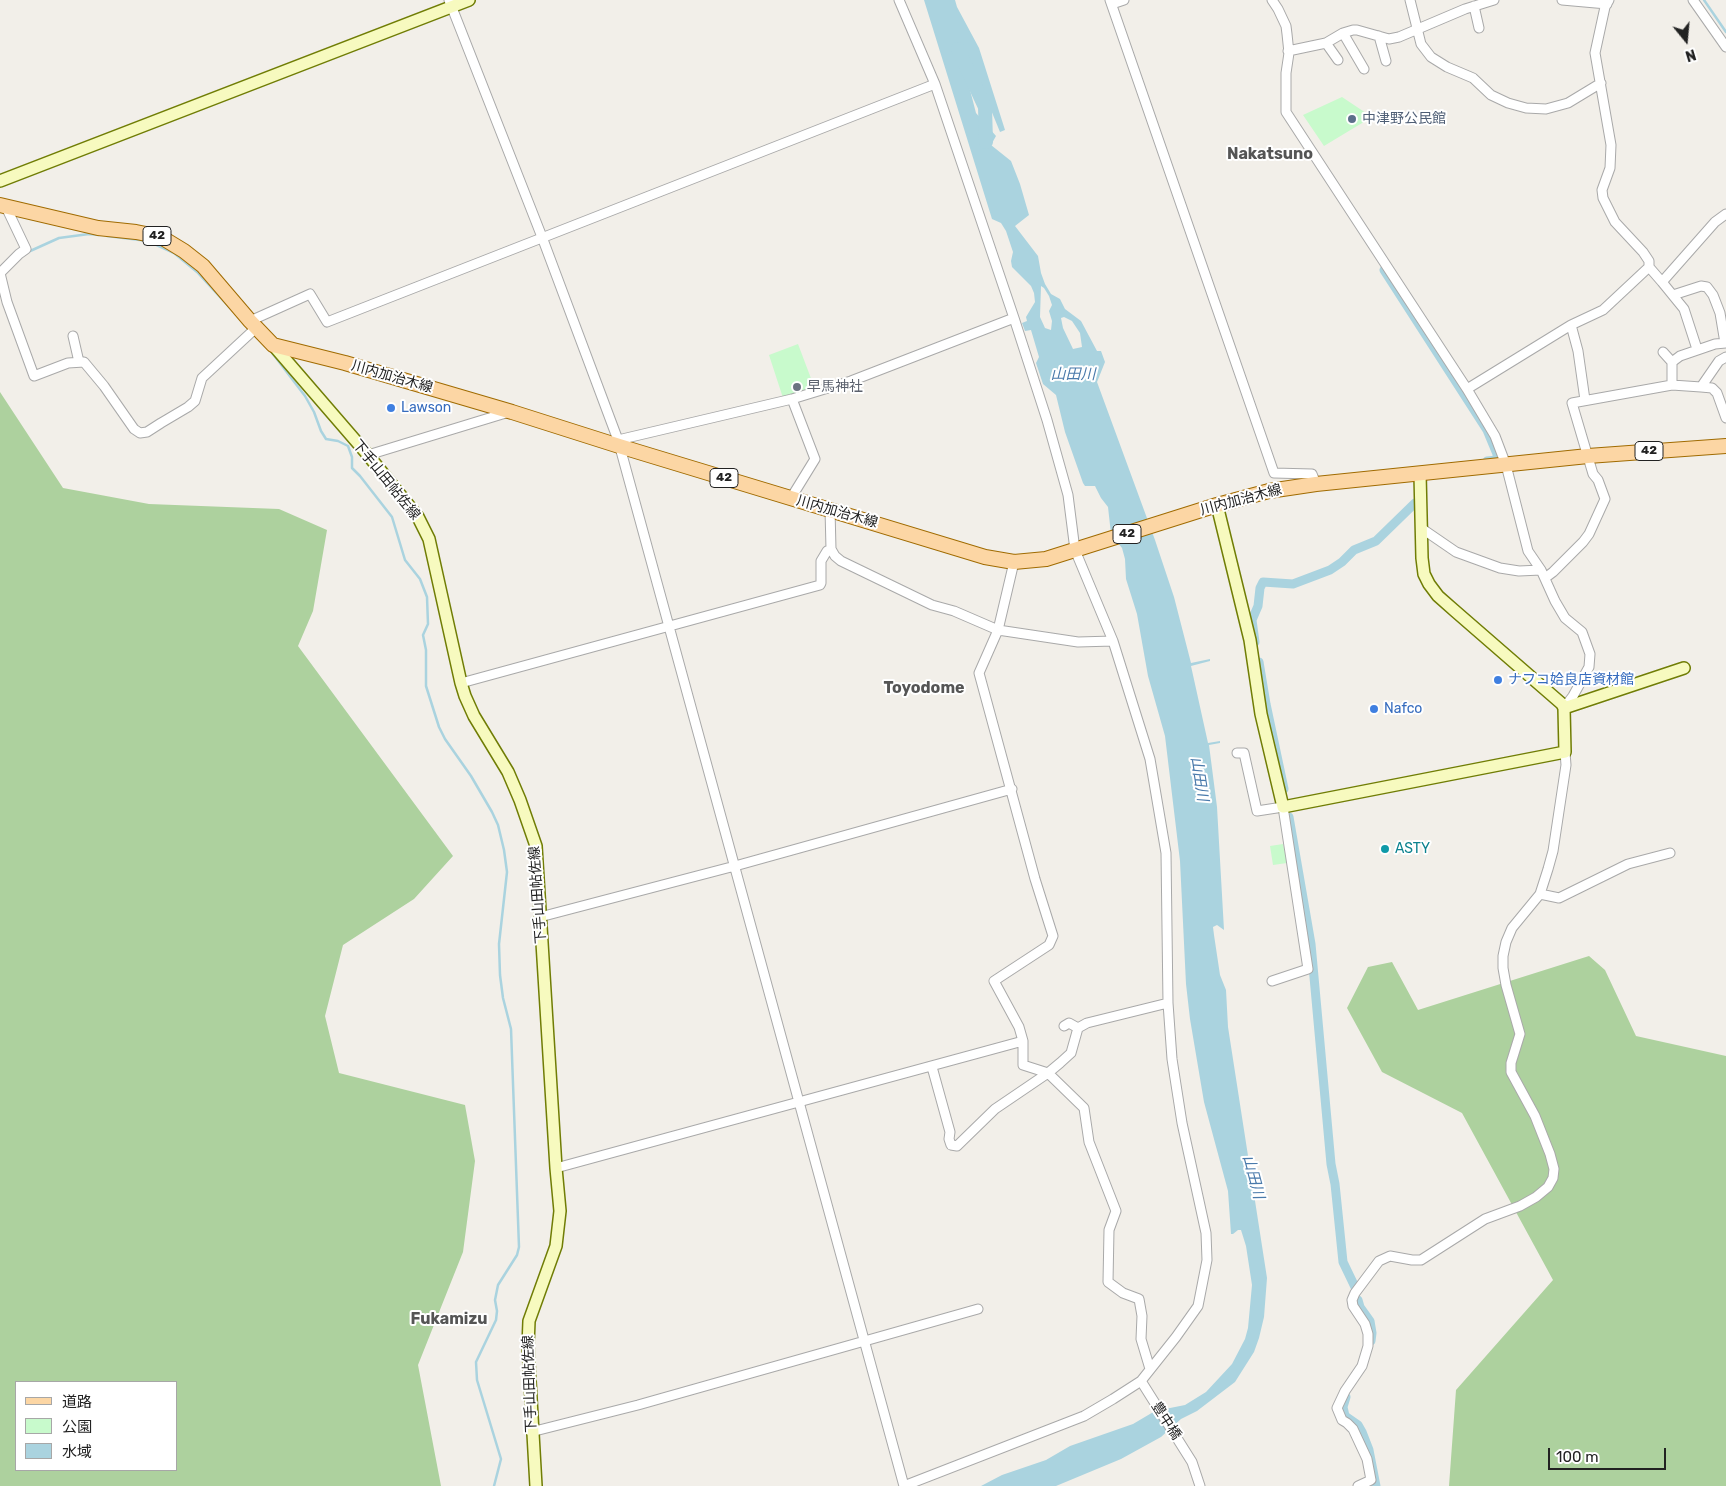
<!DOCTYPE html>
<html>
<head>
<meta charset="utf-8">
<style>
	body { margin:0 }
	#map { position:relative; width:1726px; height:1486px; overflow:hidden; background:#f2efe9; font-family:Rubik,"Noto Sans JP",sans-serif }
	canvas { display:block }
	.legend { position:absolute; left:15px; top:1381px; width:162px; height:90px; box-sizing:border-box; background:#fff; border:1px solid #a7a7a7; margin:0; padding:6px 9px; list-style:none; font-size:15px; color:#222 }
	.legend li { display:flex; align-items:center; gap:10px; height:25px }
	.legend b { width:25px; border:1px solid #a7a7a7 }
	.north { position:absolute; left:1661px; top:15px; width:50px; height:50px; -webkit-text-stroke:4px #fff; paint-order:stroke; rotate:163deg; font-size:14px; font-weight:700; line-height:20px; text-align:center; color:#222 }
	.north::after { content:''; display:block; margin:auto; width:18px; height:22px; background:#222; clip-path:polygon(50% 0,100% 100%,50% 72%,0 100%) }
	.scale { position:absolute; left:1548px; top:1448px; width:118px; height:22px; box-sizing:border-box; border:2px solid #222; border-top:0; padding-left:6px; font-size:15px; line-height:18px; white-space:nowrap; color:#222; -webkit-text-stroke:4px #fff; paint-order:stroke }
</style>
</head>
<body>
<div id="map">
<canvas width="1726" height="1486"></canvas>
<ul class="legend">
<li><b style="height:6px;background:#fcd6a4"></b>道路</li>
<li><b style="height:14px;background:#c8facc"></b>公園</li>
<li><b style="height:14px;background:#aad3df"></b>水域</li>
</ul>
<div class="north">N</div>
<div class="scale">100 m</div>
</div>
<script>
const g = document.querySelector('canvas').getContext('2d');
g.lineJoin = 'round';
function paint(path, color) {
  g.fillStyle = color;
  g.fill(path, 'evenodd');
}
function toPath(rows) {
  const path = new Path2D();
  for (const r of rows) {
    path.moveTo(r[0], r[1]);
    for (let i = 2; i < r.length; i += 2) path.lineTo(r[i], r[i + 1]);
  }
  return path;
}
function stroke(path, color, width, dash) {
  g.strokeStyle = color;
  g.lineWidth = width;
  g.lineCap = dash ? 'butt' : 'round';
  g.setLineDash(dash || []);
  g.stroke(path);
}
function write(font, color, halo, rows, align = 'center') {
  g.font = font + ' Rubik,"Noto Sans JP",sans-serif';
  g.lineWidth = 4;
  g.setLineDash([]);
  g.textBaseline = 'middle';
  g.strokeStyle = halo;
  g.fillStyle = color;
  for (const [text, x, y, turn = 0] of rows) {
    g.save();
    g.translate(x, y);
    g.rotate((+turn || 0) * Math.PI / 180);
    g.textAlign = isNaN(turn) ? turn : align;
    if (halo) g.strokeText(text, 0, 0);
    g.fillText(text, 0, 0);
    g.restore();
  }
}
paint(toPath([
	[0,392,63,488,149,504,279,509,327,530,313,611,298,646,453,856,414,899,343,945,325,1016,339,1073,465,1105,475,1161,463,1252,418,1365,441,1486,0,1486],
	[176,1382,176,1470,16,1470,16,1382],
	[1589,956,1605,970,1636,1036,1726,1056,1726,1486,1449,1486,1456,1390,1553,1280,1462,1113,1382,1072,1347,1008,1368,967,1392,962,1418,1010]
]), '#add19e');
paint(toPath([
	[1342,97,1372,117,1324,146,1303,115],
	[798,344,815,389,783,398,769,355],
	[1283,844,1287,863,1273,865,1270,846]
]), '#c8facc');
paint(toPath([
	[924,0,955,0,957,7,979,48,1005,130,1000,132,991,110,971,71,966,67,969,86,976,113,996,136,991,145,1011,161,1020,184,1029,215,1015,226,1038,256,1041,273,1045,284,1051,294,1060,299,1065,309,1081,321,1097,351,1101,351,1105,362,1097,382,1155,540,1174,597,1191,663,1210,659,1210,661,1191,666,1208,743,1220,741,1220,743,1209,745,1217,807,1224,930,1217,925,1213,927,1214,935,1220,975,1226,990,1228,1027,1267,1278,1264,1317,1259,1338,1254,1352,1235,1382,1197,1411,1181,1419,1161,1437,1121,1459,1056,1486,981,1486,1002,1475,1046,1460,1070,1446,1133,1424,1155,1411,1185,1405,1206,1392,1232,1364,1245,1339,1248,1328,1252,1285,1246,1246,1241,1230,1238,1230,1233,1234,1231,1234,1228,1191,1204,1102,1190,1019,1186,984,1180,861,1165,736,1148,676,1137,614,1126,579,1125,559,1122,548,1111,534,1108,507,1101,498,1095,486,1085,486,1083,483,1065,432,1056,395,1043,384,1036,363,1039,357,1031,330,1025,331,1022,323,1027,321,1026,317,1035,302,1034,293,1031,286,1012,267,1011,261,1013,252,1006,231,1001,223,992,219],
	[1041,286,1044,288,1049,296,1052,305,1049,311,1052,321,1051,330,1045,328,1040,317],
	[1064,317,1072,321,1080,333,1082,347,1073,349,1063,328,1061,318]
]), '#aad3df');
stroke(toPath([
	[1704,0,1726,32],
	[107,236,148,241,174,253,197,272,231,309],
	[28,252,59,238,89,234,99,235],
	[270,350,305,396,314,412,321,431,326,439,338,441,348,446,352,457,352,468,360,476,392,517,405,560,420,579,427,597,428,624,423,635,426,650,426,686,439,727,445,739,471,776,492,812,498,825,504,850,507,872,499,944,500,975,503,998,511,1029,519,1247,517,1255,498,1285,495,1300,497,1311,496,1320,476,1362,477,1380,501,1459,494,1486]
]), '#aad3df', 2.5);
stroke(toPath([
	[1384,270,1487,430,1497,454,1497,460,1487,461],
	[1255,642,1252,620,1258,606,1260,588,1263,582,1293,584,1330,570,1342,562,1354,550,1376,541,1415,503],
	[1259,662,1266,704,1284,789],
	[1289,817,1311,944,1331,1164,1335,1184,1343,1262,1355,1287],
	[1358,1300,1360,1307,1370,1321,1372,1333,1371,1341],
	[1346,1397,1343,1407,1345,1416,1358,1425,1362,1432,1369,1450,1376,1486]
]), '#aad3df', 9);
stroke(toPath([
	[958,49,985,107,986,142]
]), '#aad3df', 14);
const street = toPath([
	[449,0,542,237,618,440,904,1486,1084,1416,1113,1399,1141,1381,1176,1337,1198,1306,1207,1260,1206,1233,1182,1123,1172,1059,1168,1003,1166,853,1150,759,1113,641,1075,550,1068,495,1047,420,1014,318,935,84,899,0],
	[1110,0,1274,473,1312,474,1316,484],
	[1272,0,1278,9,1286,26,1287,34,1289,53,1286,73,1286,112,1467,389,1495,436,1506,465,1528,551,1541,570,1555,601,1565,618,1582,632,1590,654,1589,667,1573,696,1564,708],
	[1410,0,1421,44,1431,57,1447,67,1473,78,1491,95,1508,103,1526,108,1546,109,1568,103,1601,83],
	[1562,0,1607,4],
	[1609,0,1605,7,1595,53,1611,145,1610,168,1602,190,1603,198,1615,222,1643,252,1649,261,1649,267,1662,282,1715,222,1726,214],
	[1693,0,1726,47],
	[1112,4,1124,0],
	[1474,6,1479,28],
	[1343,33,1364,69],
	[1379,36,1386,61],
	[1326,43,1338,60],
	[1288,51,1326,43,1343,33,1353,30,1357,30,1389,39,1399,37,1465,9,1494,0],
	[0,273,7,302,34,376,68,363,84,362,104,386,134,429,140,433,147,432,161,423,188,407,195,401,202,378,257,327],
	[0,273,19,254,26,249,6,207],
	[1662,282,1684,309,1697,349],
	[1673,295,1701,286,1707,287,1713,295,1720,313,1725,343],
	[250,321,310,294,327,322,935,84],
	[1571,325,1578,351,1585,400],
	[73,336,79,362],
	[1663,352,1672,362],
	[1672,385,1672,362,1680,356,1715,344,1726,343],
	[1701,387,1719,361,1726,357],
	[1467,389,1571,325,1603,310,1649,267],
	[618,440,792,399,851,381,1014,318],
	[368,455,509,412],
	[791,498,815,459,792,399],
	[830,509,831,549,835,556,841,561,932,605,954,611,998,630,1078,642,1113,641],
	[1421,528,1456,552,1500,568,1519,571,1541,570],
	[1014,562,998,630,979,673,1035,879,1053,936,1049,945,994,981,1019,1027,1023,1041,1023,1065,1048,1073,1084,1108,1089,1142,1116,1211,1109,1230,1108,1282,1123,1293,1139,1299,1142,1316,1141,1339,1150,1369],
	[1545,578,1553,572,1583,542,1589,534,1605,499,1598,480,1593,474,1572,403,1672,385,1701,387,1712,388,1717,393,1726,418],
	[461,683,820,585,821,583,821,561,827,551,831,549],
	[1237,753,1244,753,1257,811,1283,807,1308,969,1272,981],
	[1540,894,1559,898,1628,864,1670,853],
	[540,917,735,866,1012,789],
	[1064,1026,1069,1023,1078,1028],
	[932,1067,950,1132,949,1139,951,1145,957,1146,995,1109,1048,1073,1060,1063,1071,1053,1078,1028,1087,1023,1168,1003],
	[556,1168,1023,1041],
	[1141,1381,1192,1462,1200,1486],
	[531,1432,638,1405,978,1309],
	[1358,1486,1371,1480,1367,1459,1353,1429,1347,1423,1342,1420,1337,1408,1345,1391,1362,1366,1368,1346,1368,1334,1365,1324,1353,1306,1352,1300,1355,1293,1379,1261,1390,1256,1412,1260,1421,1260,1485,1219,1520,1206,1536,1197,1548,1187,1553,1178,1554,1169,1550,1154,1535,1116,1511,1072,1511,1063,1520,1034,1506,985,1503,968,1503,956,1506,942,1512,928,1540,894,1548,869,1553,851,1566,765,1565,752]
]);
const secondary = toPath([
	[0,181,469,0],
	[273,345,368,455,418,517,429,539,461,683,465,696,474,716,508,772,520,800,536,846,556,1168,560,1211,556,1246,529,1321,528,1346,536,1486],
	[1217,505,1250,640,1261,714,1283,807,1565,752,1564,708,1562,704,1455,611,1438,596,1429,584,1424,574,1422,558,1420,474],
	[1564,708,1684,668]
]);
const primary = toPath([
	[0,205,98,228,136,232,161,237,184,251,203,266,250,321,273,345,345,363,512,412,619,446,985,557,1014,562,1046,559,1217,505,1269,491,1316,484,1588,456,1726,446]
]);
stroke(street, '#a9a9a9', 11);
stroke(secondary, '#707d05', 14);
stroke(primary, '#a06b00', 16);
stroke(street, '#fff', 9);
stroke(secondary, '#f7fabf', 11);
stroke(primary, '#fcd6a4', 14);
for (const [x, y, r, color] of [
	[1352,119,5,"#5c6f8a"],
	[797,387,5,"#6b7280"],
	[391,408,5,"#3f7fe0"],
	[1498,680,5,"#3f7fe0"],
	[1374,709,5,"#3f7fe0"],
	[1385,849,5,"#0f9aa8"]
]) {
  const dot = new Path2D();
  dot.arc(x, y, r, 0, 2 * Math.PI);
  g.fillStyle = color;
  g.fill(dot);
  stroke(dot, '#fff', 2);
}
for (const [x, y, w] of [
	[157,236,28],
	[1649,451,28],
	[724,478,28],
	[1127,534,28]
]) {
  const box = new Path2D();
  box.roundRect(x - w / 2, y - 9.5, w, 19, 4);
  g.fillStyle = '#fff';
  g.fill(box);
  stroke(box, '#222', 1);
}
write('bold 12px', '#222', null, [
	["42",157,236],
	["42",1649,451],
	["42",724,478],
	["42",1127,534]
]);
write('14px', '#4e5e75', '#fff', [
	["中津野公民館",1362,119]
], 'left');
write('14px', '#222', '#fff', [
	["川内加治木線",392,377,16],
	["下手山田帖佐線",386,480,51],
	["川内加治木線",1241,500,-15],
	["川内加治木線",837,512,16],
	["下手山田帖佐線",538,895,-94],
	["下手山田帖佐線",530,1384,-92],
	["豊中橋",1166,1421,57]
]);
write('14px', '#5b616d', '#fff', [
	["早馬神社",807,387]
], 'left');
write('14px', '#366cbe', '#fff', [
	["Lawson",401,408],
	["ナフコ姶良店資材館",1508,680],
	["Nafco",1384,709]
], 'left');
write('14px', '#0d838f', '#fff', [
	["ASTY",1395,849]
], 'left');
write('italic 15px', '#4a7aab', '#fff', [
	["山田川",1073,375],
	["山田川",1199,779,81],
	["山田川",1253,1177,75]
]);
write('bold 16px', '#555', '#fff', [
	["Nakatsuno",1270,154],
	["Toyodome",924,688],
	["Fukamizu",449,1319]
]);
</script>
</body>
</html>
